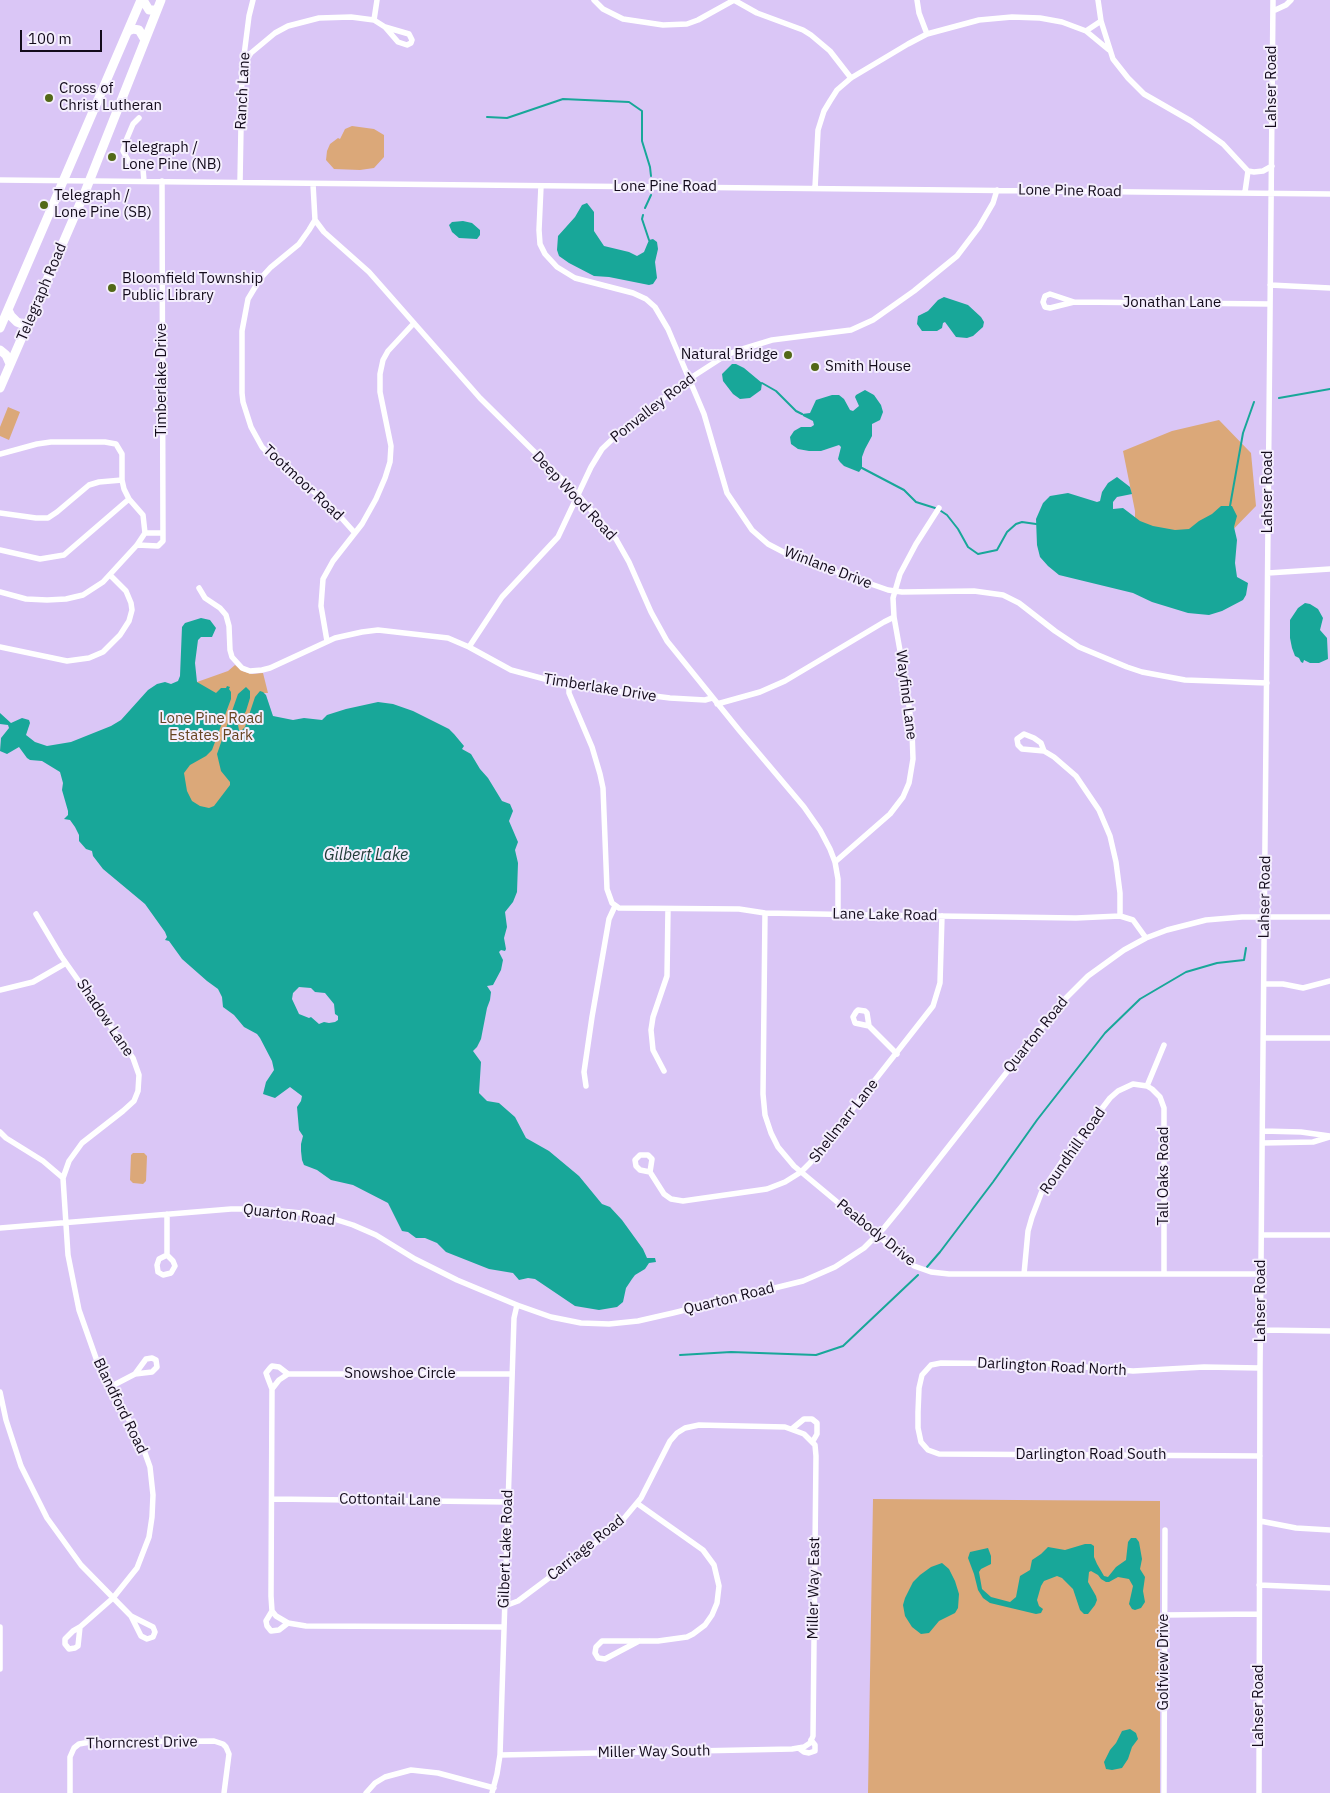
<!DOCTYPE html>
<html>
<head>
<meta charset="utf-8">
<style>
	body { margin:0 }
	#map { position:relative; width:1330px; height:1793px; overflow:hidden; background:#dac6f6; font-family:"IBM Plex Sans",sans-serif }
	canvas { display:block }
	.scale { position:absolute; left:20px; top:30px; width:82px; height:22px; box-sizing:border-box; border:2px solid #130b1b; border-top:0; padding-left:6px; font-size:15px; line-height:18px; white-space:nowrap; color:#130b1b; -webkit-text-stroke:4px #f4eefd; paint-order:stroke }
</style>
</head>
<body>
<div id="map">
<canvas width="1330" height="1793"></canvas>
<div class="scale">100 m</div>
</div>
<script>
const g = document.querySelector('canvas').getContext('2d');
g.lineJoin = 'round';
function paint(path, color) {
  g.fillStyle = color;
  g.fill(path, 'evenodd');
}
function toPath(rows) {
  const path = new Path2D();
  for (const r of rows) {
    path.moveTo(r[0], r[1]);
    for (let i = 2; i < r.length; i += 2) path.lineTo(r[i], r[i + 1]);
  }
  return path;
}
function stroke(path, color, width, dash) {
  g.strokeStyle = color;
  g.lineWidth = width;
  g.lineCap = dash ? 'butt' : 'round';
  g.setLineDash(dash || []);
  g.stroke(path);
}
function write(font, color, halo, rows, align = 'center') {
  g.font = font + ' "IBM Plex Sans",sans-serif';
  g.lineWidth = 4;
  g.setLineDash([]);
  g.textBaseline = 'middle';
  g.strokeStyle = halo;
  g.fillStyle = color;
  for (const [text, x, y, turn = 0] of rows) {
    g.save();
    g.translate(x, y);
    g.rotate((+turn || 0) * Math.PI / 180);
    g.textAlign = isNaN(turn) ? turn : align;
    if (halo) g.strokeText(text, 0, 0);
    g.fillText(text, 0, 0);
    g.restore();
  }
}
paint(toPath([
	[352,126,374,129,384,135,384,157,374,168,360,170,334,169,326,160,327,151,330,144,338,138,340,139,345,129],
	[8,407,20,412,9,440,0,436,0,427],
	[1219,420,1251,453,1256,506,1222,541,1135,537,1135,511,1123,451,1172,431],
	[235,665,242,671,252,674,263,673,268,693,264,693,227,825,170,796,197,682,228,671],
	[133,1153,144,1153,147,1156,146,1181,143,1184,133,1183,130,1180,131,1155],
	[873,1499,1160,1501,1160,1793,868,1793]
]), '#dba879');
paint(toPath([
	[587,203,594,212,594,231,604,246,629,252,637,256,644,252,649,240,653,239,657,242,658,249,655,262,657,278,653,284,649,285,609,277,594,276,569,263,559,256,557,250,558,236,575,217,582,205],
	[463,221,472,223,480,230,480,235,477,239,459,238,452,232,449,225,452,222],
	[944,297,968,305,981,317,984,322,983,327,973,336,967,338,956,337,945,322,943,323,942,328,937,331,922,331,917,324,918,316,928,311,938,300],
	[732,364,736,364,744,368,762,383,761,390,750,398,740,399,733,394,723,381,722,374],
	[865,390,874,395,881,405,883,412,880,420,872,424,872,436,865,449,862,457,862,468,859,472,844,466,840,462,838,459,841,447,839,445,821,451,809,451,798,449,791,444,790,437,794,431,801,427,811,427,814,425,813,421,803,416,802,414,810,413,816,400,832,395,839,395,844,399,850,410,853,411,859,406,855,397,856,395],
	[1117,477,1130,487,1132,494,1117,497,1113,502,1113,509,1123,508,1140,521,1153,526,1175,530,1189,529,1199,521,1212,514,1221,506,1232,506,1237,516,1234,527,1237,540,1235,563,1237,577,1248,583,1246,595,1243,600,1222,611,1209,615,1188,613,1152,602,1133,593,1059,575,1048,566,1040,557,1037,545,1036,519,1043,503,1050,496,1068,493,1097,502,1100,501,1102,492,1108,483],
	[1305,603,1310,604,1318,609,1323,618,1320,630,1327,638,1328,659,1319,663,1310,663,1304,660,1303,663,1301,662,1299,658,1295,656,1292,648,1290,638,1290,620,1298,608],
	[201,618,210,620,216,628,212,637,201,637,198,640,195,663,197,682,216,693,221,688,226,688,227,686,230,687,229,689,231,692,231,699,212,750,206,756,190,765,184,773,187,791,192,801,200,806,209,808,214,806,230,785,230,782,221,771,217,754,238,694,246,687,250,691,250,698,246,711,238,725,239,730,242,730,245,727,255,697,260,691,263,692,266,695,273,716,293,720,304,718,322,720,327,715,346,709,378,702,393,704,413,711,449,729,454,734,464,746,462,749,471,754,480,769,488,778,502,801,510,804,513,811,509,821,518,842,515,850,518,863,517,892,513,902,505,912,507,927,504,938,506,949,505,951,501,950,499,952,503,960,501,970,493,985,487,986,491,992,490,1000,487,1008,481,1039,477,1047,473,1051,481,1062,479,1093,487,1101,499,1103,515,1117,526,1138,549,1151,579,1176,602,1204,610,1207,622,1220,643,1249,647,1258,655,1258,656,1262,649,1263,645,1269,635,1275,632,1279,626,1288,623,1302,617,1307,599,1310,575,1306,535,1279,528,1278,519,1280,513,1273,489,1269,446,1252,437,1243,425,1238,416,1238,408,1232,402,1231,388,1203,353,1185,331,1180,317,1170,304,1165,302,1160,301,1151,301,1144,303,1136,299,1130,297,1107,301,1101,302,1096,290,1087,275,1098,263,1094,266,1082,274,1070,272,1061,260,1038,257,1034,244,1027,234,1015,223,1007,222,997,218,989,207,981,182,959,169,941,165,940,167,937,165,932,145,904,103,869,93,856,92,851,86,849,79,841,79,835,75,827,70,820,64,819,68,815,68,811,62,790,63,783,60,772,42,761,30,760,27,758,19,747,7,754,0,751,1,738,9,728,8,725,0,724,0,713,11,723,22,718,29,720,30,723,26,735,35,742,47,746,71,742,111,726,121,720,148,690,157,684,165,682,171,684,178,681,180,676,182,627,185,623],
	[299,987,311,988,315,992,325,993,334,1004,335,1014,338,1016,338,1020,335,1022,329,1023,324,1022,319,1024,311,1017,309,1018,299,1014,292,999,293,993],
	[1131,1538,1136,1538,1139,1542,1142,1559,1140,1569,1145,1577,1143,1591,1145,1602,1141,1608,1135,1610,1132,1609,1129,1604,1133,1586,1129,1579,1118,1577,1109,1582,1106,1582,1101,1579,1098,1575,1091,1571,1089,1572,1088,1582,1096,1596,1097,1600,1095,1605,1088,1614,1084,1614,1080,1610,1073,1589,1062,1578,1057,1576,1044,1581,1041,1586,1037,1600,1039,1606,1043,1609,1041,1613,1036,1614,990,1603,983,1598,978,1590,974,1574,968,1558,970,1552,988,1548,991,1556,991,1564,981,1569,979,1572,982,1589,991,1597,1010,1602,1016,1597,1020,1576,1030,1570,1032,1560,1041,1554,1048,1547,1065,1550,1085,1544,1091,1544,1094,1546,1094,1557,1097,1564,1104,1576,1108,1577,1116,1567,1126,1560,1128,1542],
	[942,1563,949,1569,955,1581,959,1594,958,1608,955,1613,939,1621,929,1633,921,1634,912,1627,905,1616,903,1605,905,1598,913,1582,920,1575,931,1567],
	[1130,1729,1136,1733,1138,1739,1132,1747,1128,1759,1122,1768,1112,1770,1106,1769,1104,1762,1110,1750,1116,1743,1122,1731]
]), '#18a799');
stroke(toPath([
	[487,117,507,118,563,99,629,102,642,111,642,141,650,167,651,176],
	[645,208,651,195],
	[643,215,642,219,649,240],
	[762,383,776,391,796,411,802,414],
	[1279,398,1330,389],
	[862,468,904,490,916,502,935,508],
	[1230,506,1243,433,1254,402],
	[941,511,947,515,958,529,968,547,978,554,997,550,1007,532,1016,524,1022,522,1036,524],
	[927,1267,940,1252,993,1182,1037,1120,1105,1033,1140,999,1186,972,1217,963,1244,960,1246,948],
	[680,1355,731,1352,816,1355,843,1346,918,1275]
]), '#18a799', 2);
stroke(toPath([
	[594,0,603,9,623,19,663,25,687,24,698,20,734,0],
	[734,0,757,13,803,30,811,35,830,51,851,78],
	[917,0,919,13,927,34],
	[1098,0,1101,21,1113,59,1128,78,1144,94,1191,121,1223,144,1248,171,1245,192],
	[1273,11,1286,5,1291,0],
	[374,20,377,0],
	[1086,31,1109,50],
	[243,65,251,53,275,33,288,26,319,18,351,17,374,20,385,27,398,42,407,45,411,43,412,40,409,34,385,27],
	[139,118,133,124,125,143,123,151,129,162,143,169,144,181],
	[1248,171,1254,172,1263,171,1272,166],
	[0,180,1330,194],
	[240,182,242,71,249,16,253,0],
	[313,184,315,220,324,232,369,272,480,398,578,495,616,539,629,562,651,612,667,641,739,730,804,807,820,830,830,849,835,862,838,879,838,915],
	[541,186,539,230,540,244,545,254,557,267,575,278,633,293,646,299,655,307,668,329,704,414,727,493,752,530,768,544,791,556,888,590,902,592,974,591,1003,595,1019,603,1055,631,1079,647,1127,667,1142,672,1185,680,1267,683],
	[815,188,818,130,824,111,830,101,837,90,851,78,908,44,927,34,979,20,1012,17,1040,18,1062,22,1086,31,1101,21],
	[315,220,309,230,299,244,271,267,260,279,248,299,242,331,242,393,243,402,251,427,262,447,279,464,328,503,354,532],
	[1270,285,1330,288],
	[1074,302,1050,308,1045,307,1043,302,1045,296,1050,294,1074,302,1270,304],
	[0,454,37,444,51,442,105,442,116,444,122,454,122,480,124,489,129,499,143,515,145,533],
	[0,513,36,518,48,518,57,512,89,485,99,482,122,480],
	[145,533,163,533],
	[137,545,158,546,163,541,162,181],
	[0,550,40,559,64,555,129,499],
	[1268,573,1330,569],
	[199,588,205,598,220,608,226,615,229,626,230,650,232,657,242,668,250,671,262,670,270,668,335,638,362,632,378,630,448,638,469,647,511,670,567,685,670,698,705,700,712,698],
	[0,592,26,599,47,600,66,599,83,595,103,582,137,545,145,533],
	[327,641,321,606,323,579,333,561,362,524,376,499,385,478,390,462,391,446,380,392,380,374,383,360,388,351,414,323],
	[0,647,67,661,89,658,103,652,120,635,129,621,132,610,131,603,126,591,110,575],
	[469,647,502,597,558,537,591,467,602,449,622,430,689,379,723,357,736,351,772,340,851,330,873,320,914,291,957,256,979,227,993,203,997,190],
	[569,686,569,693,592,747,600,774,603,788,607,889,612,903,619,908,739,909,765,913,870,915,1076,918,1120,916,1133,920,1146,938],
	[717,704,760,692,785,681,884,622,894,617],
	[1044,751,1022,749,1018,745,1017,739,1024,734,1034,738,1041,743,1044,751,1054,757,1076,776,1099,810,1110,836,1116,862,1120,893,1120,916],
	[835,862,890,814,903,797,909,783,913,759,912,730,907,690,894,617,893,598,900,574,916,544,939,508],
	[765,913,763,1094,765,1115,771,1133,778,1147,794,1166,914,1266,931,1272,949,1274,1261,1274],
	[36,914,61,956,133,1058,139,1075,138,1091,134,1101,123,1111,82,1143,69,1161,63,1178,68,1255,79,1310,97,1361,135,1431,145,1453,150,1467,153,1495,152,1517,149,1537,137,1568,113,1598,80,1627],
	[1264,984,1283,984,1303,988,1330,981],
	[0,990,33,982,66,963],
	[869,1026,855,1023,853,1017,856,1012,858,1010,865,1011,867,1013,869,1026,897,1054],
	[1264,1038,1330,1038],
	[664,1071,653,1050,651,1030,653,1017,667,976,668,909],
	[586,1086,584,1072,592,1017,609,919,615,906],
	[1147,1086,1164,1045],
	[1263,1131,1301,1132,1330,1136],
	[0,1132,6,1138,43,1161,63,1178],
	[1263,1143,1313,1142,1330,1137],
	[650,1172,640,1170,636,1166,635,1160,640,1155,648,1155,652,1159,650,1172,664,1194,671,1199,683,1201,767,1189,785,1182,801,1172,810,1163,933,1006,940,983,942,916],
	[0,1228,231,1209,259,1209,301,1213,334,1219,353,1225,376,1235,415,1259,457,1280,517,1305,551,1317,581,1323,609,1324,638,1321,673,1313,803,1281,835,1267,864,1248,884,1228,902,1206,1061,1003,1088,976,1124,950,1146,938,1167,930,1206,920,1242,917,1330,917],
	[1262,1235,1330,1235],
	[167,1255,159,1259,157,1265,158,1272,163,1275,171,1273,175,1266,173,1261,167,1255,167,1214],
	[1024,1274,1028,1231,1032,1217,1042,1191,1065,1157,1110,1098,1118,1091,1133,1084,1147,1086,1152,1089,1160,1097,1164,1108,1164,1274],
	[1261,1330,1330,1331],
	[110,1387,135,1374,152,1372,157,1367,156,1360,152,1358,146,1359,135,1374],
	[272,1389,267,1376,266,1373,270,1368,272,1366,279,1367,288,1374],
	[0,1392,6,1420,21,1466,47,1518,81,1565,131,1616],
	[793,1428,804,1419,812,1419,817,1423,817,1434,813,1441],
	[1260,1456,939,1454,928,1450,921,1442,918,1428,918,1412,919,1388,922,1375,931,1365,941,1363,1049,1364,1133,1371,1204,1367,1260,1368],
	[272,1499,508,1502],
	[638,1504,703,1550,714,1565,719,1586,717,1603,712,1615,705,1625,693,1634,687,1637,658,1641,602,1641,596,1647,595,1653,598,1658,605,1659,639,1641],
	[1260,1521,1296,1528,1330,1530],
	[1259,1585,1330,1588],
	[272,1611,266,1621,267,1626,271,1631,279,1630,288,1623],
	[1165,1615,1259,1614],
	[131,1616,153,1627,155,1632,153,1637,147,1639,141,1636,131,1616],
	[0,1627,0,1669],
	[80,1627,78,1646,75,1648,69,1649,65,1644,65,1639,73,1631,80,1627],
	[503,1627,306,1626,288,1623,276,1616,272,1611,271,1596,272,1389,279,1380,288,1374,512,1374],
	[800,1749,804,1752,809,1753,815,1751,815,1745,811,1740],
	[500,1755,792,1749,804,1747,810,1743,813,1736,816,1456,815,1445,804,1434,785,1427,699,1425,685,1428,677,1433,670,1441,641,1498,621,1522,593,1545,518,1601,510,1604,504,1605],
	[70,1793,70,1757,74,1748,79,1744,90,1742,214,1741,223,1744,226,1747,229,1754,224,1793],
	[366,1793,375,1783,385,1777,411,1770,438,1773,494,1788],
	[492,1793,497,1774,500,1755,514,1318,517,1305],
	[1164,1793,1165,1530],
	[1259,1793,1260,1368,1273,0]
]), '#fff', 5.5);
stroke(toPath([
	[143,0,149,10,157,10],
	[128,31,133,29,139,30,145,40],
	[8,310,11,316,17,322,22,324,29,322],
	[0,328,141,0],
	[0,350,6,355,10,364],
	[0,388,85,192,161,0]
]), '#fff', 9);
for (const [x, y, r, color] of [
	[49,98,5,"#526817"],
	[112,157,5,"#526817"],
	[44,205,5,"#526817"],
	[112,288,5,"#526817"],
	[788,355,5,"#526817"],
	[815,367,5,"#526817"]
]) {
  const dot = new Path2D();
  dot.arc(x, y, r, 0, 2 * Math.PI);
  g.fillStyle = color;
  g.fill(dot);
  stroke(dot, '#f4eefd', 2);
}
write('15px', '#130b1b', '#f4eefd', [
	["Lahser Road",1272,87,-90],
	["Ranch Lane",243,91,-87],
	["Lone Pine Road",665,187],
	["Lone Pine Road",1070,191,1],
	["Telegraph Road",42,292,-67],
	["Jonathan Lane",1172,303],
	["Timberlake Drive",162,380,-90],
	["Ponvalley Road",653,408,-38],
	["Tootmoor Road",303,483,43],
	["Lahser Road",1268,492,-90],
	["Deep Wood Road",574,496,47],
	["Winlane Drive",828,568,21],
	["Timberlake Drive",600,688,9],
	["Wayfind Lane",906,695,83],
	["Lahser Road",1265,897,-89],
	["Lane Lake Road",885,915,1],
	["Shadow Lane",105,1018,56],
	["Quarton Road",1036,1035,-51],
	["Shellmarr Lane",844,1121,-52],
	["Roundhill Road",1073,1151,-55],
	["Tall Oaks Road",1164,1176,-90],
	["Quarton Road",289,1215,7],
	["Peabody Drive",876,1233,39],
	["Quarton Road",729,1299,-14],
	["Lahser Road",1261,1301,-90],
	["Darlington Road North",1052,1367,3],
	["Snowshoe Circle",400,1374],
	["Blandford Road",120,1406,64],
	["Darlington Road South",1091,1455],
	["Cottontail Lane",390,1500,1],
	["Carriage Road",586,1548,-39],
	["Gilbert Lake Road",506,1549,-88],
	["Miller Way East",814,1588,-89],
	["Golfview Drive",1164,1662,-90],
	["Lahser Road",1259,1706,-90],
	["Thorncrest Drive",142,1743,-1],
	["Miller Way South",654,1752,-1]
]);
write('15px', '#130b1b', '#f4eefd', [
	["Cross of",59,89],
	["Christ Lutheran",59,106],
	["Telegraph /",122,148],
	["Lone Pine (NB)",122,165],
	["Telegraph /",54,196],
	["Lone Pine (SB)",54,213],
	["Bloomfield Township",122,279],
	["Public Library",122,296],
	["Natural Bridge",778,355,"right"],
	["Smith House",825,367]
], 'left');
write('15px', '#664421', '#f4eefd', [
	["Lone Pine Road",211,719],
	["Estates Park",211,736]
]);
write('italic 16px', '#223d39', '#f4eefd', [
	["Gilbert Lake",366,855]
]);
</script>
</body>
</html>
